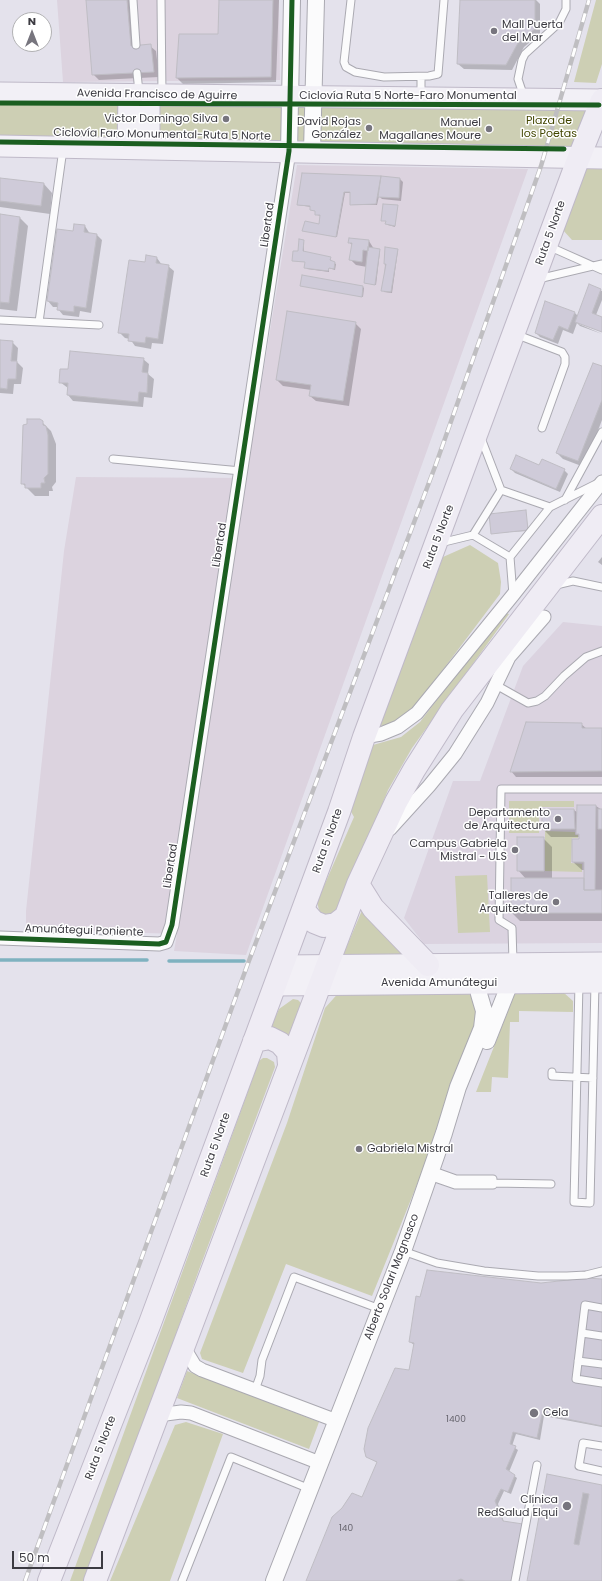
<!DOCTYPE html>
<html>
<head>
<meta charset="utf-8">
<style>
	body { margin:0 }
	#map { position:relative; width:602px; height:1581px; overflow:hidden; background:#e4e2ec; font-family:Poppins,sans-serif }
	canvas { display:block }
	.north { position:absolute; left:12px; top:12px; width:40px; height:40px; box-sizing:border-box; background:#fff; border:1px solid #b1b1b3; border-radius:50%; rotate:0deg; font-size:11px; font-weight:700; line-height:16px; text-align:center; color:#3c3b42 }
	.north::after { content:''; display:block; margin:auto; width:14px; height:18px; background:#77757e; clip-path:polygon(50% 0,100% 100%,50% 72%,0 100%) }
	.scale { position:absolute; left:12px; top:1551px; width:91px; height:18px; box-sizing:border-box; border:2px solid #3c3b42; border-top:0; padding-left:5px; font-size:12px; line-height:14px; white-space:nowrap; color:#3c3b42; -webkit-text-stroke:3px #fff; paint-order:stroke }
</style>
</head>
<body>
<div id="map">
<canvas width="602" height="1581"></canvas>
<div class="north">N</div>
<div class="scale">50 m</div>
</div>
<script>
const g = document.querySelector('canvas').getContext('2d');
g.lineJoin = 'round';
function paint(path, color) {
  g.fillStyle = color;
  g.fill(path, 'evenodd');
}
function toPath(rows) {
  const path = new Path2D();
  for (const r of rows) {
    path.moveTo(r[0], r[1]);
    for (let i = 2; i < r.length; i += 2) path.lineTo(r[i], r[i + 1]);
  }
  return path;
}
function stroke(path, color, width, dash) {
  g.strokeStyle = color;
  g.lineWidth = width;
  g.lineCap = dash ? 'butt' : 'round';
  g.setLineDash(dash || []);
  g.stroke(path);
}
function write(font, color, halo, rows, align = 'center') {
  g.font = font + ' Poppins,sans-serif';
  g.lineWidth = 3;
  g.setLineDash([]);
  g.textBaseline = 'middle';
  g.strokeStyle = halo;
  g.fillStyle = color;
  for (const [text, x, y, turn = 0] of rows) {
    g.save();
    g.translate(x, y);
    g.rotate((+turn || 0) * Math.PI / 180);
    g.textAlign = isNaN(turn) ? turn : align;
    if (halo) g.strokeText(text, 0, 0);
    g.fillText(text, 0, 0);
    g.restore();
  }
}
paint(toPath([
	[57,0,279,0,280,80,63,82],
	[297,165,528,169,246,955,174,951,177,934,26,929,26,911,64,551,76,477,246,478]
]), '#dcd3df');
paint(toPath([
	[563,622,602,626,602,943,424,944,404,918,453,781,480,781,523,666]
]), '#dbd3e0');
paint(toPath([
	[596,0,602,0,602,64,596,83,574,82],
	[0,99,589,106,572,148,0,141],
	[588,166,602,167,602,240,572,240,562,229],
	[470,545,498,563,501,582,500,594,411,712,397,722,380,726,443,557],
	[504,613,509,614,412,748,388,790,339,913,334,917,322,915,319,910,317,902,354,817,349,808,373,745,401,737,420,722],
	[509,801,574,801,574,807,539,807,539,833,509,833],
	[545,831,575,832,575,835,578,835,578,838,572,838,571,863,582,864,582,872,545,871],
	[487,875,490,932,458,933,455,876],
	[363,908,411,959,341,960],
	[475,988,483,1015,461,1066,420,1177,372,1296,286,1264,243,1373,202,1359,200,1353,287,1123,325,1008,342,989],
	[516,991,563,992,573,1001,573,1012,519,1011,519,1022,510,1022,508,1078,492,1077,491,1092,476,1092],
	[293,999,298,1000,303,1005,290,1044,268,1033,279,1009],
	[263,1058,267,1058,274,1062,275,1067,200,1267,87,1581,70,1581,259,1061],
	[187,1371,319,1422,309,1449,177,1398],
	[186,1422,223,1434,170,1581,110,1581,175,1425]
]), '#cdcfb4');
paint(toPath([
	[87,0,131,0,135,47,150,46,156,51,159,77,99,80,93,74],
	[220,0,279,0,276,82,183,84,177,78,219,35],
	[461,0,536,0,540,4,540,34,524,47,512,70,464,69,458,64],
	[381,177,400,179,403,182,401,201,382,199,379,196,377,205,352,205,351,193,345,193,337,237,304,231,320,225,321,216,317,215,316,211,311,209,311,207,298,205],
	[0,179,44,184,52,193,50,214,0,207],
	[397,206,395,227,388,225,387,221,382,220],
	[1,215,20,218,28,226,17,311,0,309],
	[75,225,85,226,90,234,96,234,102,240,91,313,80,311,79,317,63,315,58,309,58,307,53,307,48,301],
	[304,241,304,252,330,258,331,261,336,264,335,270,329,268,329,272,307,269,306,262,295,261,293,260,299,252],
	[369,241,374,249,380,251,376,285,365,283,367,267,356,265,351,260,352,245,349,242],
	[398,250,392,293,384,292,385,263],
	[157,258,162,265,168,266,174,271,163,344,152,343,151,349,135,346,130,339,125,338,119,332],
	[301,285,363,287,364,288,363,297],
	[600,290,602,291,602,300,596,315,602,318,602,331,579,322,579,324,602,334,580,326,577,323,573,334,563,330,558,344,540,337,536,333,545,302,575,313,578,316],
	[355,323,361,329,349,406,316,401,310,396,311,390,283,386,277,380],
	[0,341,12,342,18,348,17,362,23,368,21,384,14,384,13,394,0,393],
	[143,359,149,364,148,374,154,379,152,398,144,397,143,407,73,401,68,395,68,388,60,382],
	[602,367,602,420,584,467,563,459,557,453],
	[42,422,51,431,56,444,56,482,52,487,53,491,49,491,49,496,35,496,22,483],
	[511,469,564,470,568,474,560,492,515,473],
	[525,511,528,531,492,533],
	[602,557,602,565,598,562],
	[581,724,587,729,602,729,602,777,516,777,511,771],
	[578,806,596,806,602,810,602,921,520,921,512,913,526,879,518,870,543,838,552,847,552,879,585,878,585,870,582,870,573,862,580,837,551,837,543,829,574,810,578,813],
	[602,1280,602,1427,544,1416,540,1440,516,1434,512,1446,518,1450,509,1472,517,1478,511,1494,504,1491,498,1504,504,1522,515,1581,307,1581,363,1499,378,1463,367,1457,409,1371,414,1345,410,1342,421,1298,541,1284],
	[548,1476,602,1486,602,1581,528,1581]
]), '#0003');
stroke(toPath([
	[0,960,147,960],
	[169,961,244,961]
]), '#7fb2c0', 3.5);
const building = toPath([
	[86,0,127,0,131,46,151,44,154,72,92,75,86,0],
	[219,0,273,0,271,77,176,78,179,34,218,34,219,0],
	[460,0,535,0,535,29,519,41,506,65,457,64,460,0],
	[302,173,381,176,376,204,350,205,350,192,344,192,336,237,302,231,305,221,319,224,320,215,315,215,315,211,310,210,310,206,297,205,302,173],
	[381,176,400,178,399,198,378,197,381,176],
	[0,178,44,183,41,206,0,201,0,178],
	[383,204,398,205,395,226,385,224,386,221,381,221,383,204],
	[0,214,20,217,9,303,0,302,0,214],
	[74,224,85,225,84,232,97,234,86,308,74,306,74,312,57,310,58,303,47,301,57,229,73,231,74,224],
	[349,238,369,240,368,251,363,250,362,262,349,260,352,243,348,243,349,238],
	[299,239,304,240,303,251,331,257,330,260,335,262,334,269,329,268,328,271,304,268,305,262,292,261,293,251,298,251,299,239],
	[368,247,380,249,375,285,364,283,368,247],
	[385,247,398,249,391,292,381,291,386,264,384,264,385,247],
	[146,255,157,257,156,263,169,265,158,339,146,337,145,343,128,341,129,334,118,333,129,260,145,262,146,255],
	[302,275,363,286,362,297,300,286,302,275],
	[589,284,601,289,592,313,602,317,602,332,575,322,589,284],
	[545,301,575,312,568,330,559,326,553,340,535,333,545,301],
	[287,311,356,322,343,401,309,396,311,385,276,380,287,311],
	[0,340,13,341,11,361,17,361,16,379,8,379,7,389,0,388,0,340],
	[70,351,144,358,142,372,148,373,147,393,139,392,138,402,67,395,68,383,59,383,60,369,68,369,70,351],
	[593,363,602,366,602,400,578,461,556,453,593,363],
	[27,419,40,419,43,421,43,425,46,426,48,435,48,474,44,478,45,483,41,483,41,488,25,488,25,484,21,484,23,425,27,424,27,419],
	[516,455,539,465,542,459,565,469,556,489,510,469,516,455],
	[526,510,528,530,491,534,489,514,526,510],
	[526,722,582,723,582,728,602,728,602,771,510,772,526,722],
	[577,805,596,805,595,890,584,890,584,862,572,862,572,839,579,839,579,834,576,834,577,805],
	[542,809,574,809,575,829,542,829,542,809],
	[598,809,602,809,602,829,598,829,598,809],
	[517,837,544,837,544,871,517,871,517,837],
	[511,878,584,878,584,890,602,890,602,913,511,913,511,878],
	[427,1270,541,1283,586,1278,602,1279,602,1426,542,1414,537,1438,513,1432,510,1444,516,1446,506,1469,515,1475,508,1492,501,1489,495,1501,503,1521,523,1524,512,1581,465,1581,461,1579,456,1581,306,1581,332,1517,342,1508,352,1493,362,1497,377,1462,366,1457,364,1449,368,1428,395,1368,409,1370,414,1343,409,1342,416,1296,420,1297,427,1270],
	[547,1474,602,1485,602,1581,527,1581,547,1474],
	[583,1493,589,1494,579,1545,574,1544,583,1493]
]);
paint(building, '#cfcbd9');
stroke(building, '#bfbdc4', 1);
const service = toPath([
	[133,0,136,45],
	[161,0,162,94],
	[351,0,344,62,346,67,355,72,384,77,429,76,438,74,444,0],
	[137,73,139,92],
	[421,77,421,96],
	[524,97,518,79,522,60,525,54,559,23,566,9,566,0],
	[548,246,602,270],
	[538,279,602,264],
	[0,320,99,325],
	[39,322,63,149],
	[515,334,562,352,565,357,565,364,542,428],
	[113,459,241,471],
	[501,490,550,507],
	[565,500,602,432],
	[473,535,510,557],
	[440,543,473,535,501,490,481,438],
	[556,585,573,581,602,587],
	[513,595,510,557,550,507,596,484],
	[496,685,528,703,537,701,545,696,564,676,586,657,602,651],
	[513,962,512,928,499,920,501,789,602,789],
	[579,983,574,1202,590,1203,595,983],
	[552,1072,552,1076,593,1078],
	[431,1170,456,1179,493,1179],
	[429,1176,455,1185,493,1185],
	[493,1183,551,1184],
	[403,1251,437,1263,484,1271,538,1276,567,1276,586,1275,602,1271],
	[602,1308,585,1305,576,1379,602,1383],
	[582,1333,602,1336],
	[578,1361,602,1364],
	[255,1390,260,1376,262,1360,294,1277,380,1309],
	[602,1446,583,1443,579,1466,602,1471],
	[182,1581,231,1457,310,1489],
	[515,1581,537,1465]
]);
const minor = toPath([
	[364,737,381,734,398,727,417,713,513,595,602,482],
	[390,829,429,786,455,754,487,703,509,657,544,617],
	[0,938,159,944,166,942,172,925,289,151],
	[183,1346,195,1366,202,1370,337,1421],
	[158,1415,181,1412,191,1413,320,1463]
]);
const tertiary = toPath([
	[289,151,292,0],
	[312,151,316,0],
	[487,1041,510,983],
	[274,1581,403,1251,444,1133,458,1087,482,1028,484,1011,479,994,478,983,482,972]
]);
const primary = toPath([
	[0,93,602,100],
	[149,95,149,148],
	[0,146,602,158],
	[128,148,129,95],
	[282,966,602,963],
	[275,985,602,982]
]);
const trunk = toPath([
	[358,884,373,908,428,965],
	[304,907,306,913,314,922,324,926,336,924,345,917],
	[254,1041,270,1038,280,1043,288,1052,289,1065],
	[49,1581,150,1323,339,812,364,737,576,165,602,100],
	[95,1581,358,884,396,802,414,770,452,710,602,516]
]);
stroke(service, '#aaa9b1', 9);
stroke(minor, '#aaa9b1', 15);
stroke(tertiary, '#aaa9b1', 18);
stroke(primary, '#bfb9c8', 23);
stroke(trunk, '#bfb9c8', 24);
stroke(service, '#fbfbfc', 7);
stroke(minor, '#fbfbfc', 13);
stroke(tertiary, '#fbfbfc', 16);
stroke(primary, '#f2f0f6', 21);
stroke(trunk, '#efecf4', 22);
const rail = toPath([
	[25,1581,247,966,436,464,541,166,589,0]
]);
stroke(rail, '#bfbec1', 4.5);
stroke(rail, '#fff', 3, [9]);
stroke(toPath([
	[0,103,599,105],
	[0,142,564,149],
	[0,938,159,944,166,942,172,925,289,151,292,0]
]), '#1b5e20', 5);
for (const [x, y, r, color] of [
	[494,31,4,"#77757e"],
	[226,119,4,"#77757e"],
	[369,128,4,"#77757e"],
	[489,129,4,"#77757e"],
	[558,819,4,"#77757e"],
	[515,850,4,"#77757e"],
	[556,902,4,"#77757e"],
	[359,1149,4,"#77757e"],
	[534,1413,5,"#77757e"],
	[567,1506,5,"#77757e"]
]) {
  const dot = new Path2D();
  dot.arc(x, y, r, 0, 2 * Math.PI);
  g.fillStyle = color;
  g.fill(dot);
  stroke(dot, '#fff', 1.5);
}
write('9px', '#64626b', null, [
	["1400",456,1420],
	["140",346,1529]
]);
write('11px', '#3c3b42', '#fff', [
	["Mall Puerta",502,25,"left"],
	["del Mar",502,38,"left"],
	["Victor Domingo Silva",218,119],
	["David Rojas",361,122],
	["González",361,135],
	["Manuel",481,123],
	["Magallanes Moure",481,136],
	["Departamento",550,813],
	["de Arquitectura",550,826],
	["Campus Gabriela",507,844],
	["Mistral - ULS",507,857],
	["Talleres de",548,896],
	["Arquitectura",548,909],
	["Gabriela Mistral",367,1149,"left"],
	["Cela",543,1413,"left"],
	["Clínica",558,1500],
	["RedSalud Elqui",558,1513]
], 'right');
write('11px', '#3c3b42', '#fff', [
	["Avenida Francisco de Aguirre",157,95,1],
	["Ciclovía Ruta 5 Norte-Faro Monumental",408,96],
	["Ciclovía Faro Monumental-Ruta 5 Norte",162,135,1],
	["Libertad",268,225,-82],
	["Ruta 5 Norte",551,233,-70],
	["Ruta 5 Norte",439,537,-69],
	["Libertad",220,545,-81],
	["Ruta 5 Norte",328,841,-70],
	["Libertad",171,866,-81],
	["Amunátegui Poniente",84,931,2],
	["Avenida Amunátegui",439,983],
	["Ruta 5 Norte",216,1145,-70],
	["Alberto Solari Magnasco",392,1277,-69],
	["Ruta 5 Norte",101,1448,-69]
]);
write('11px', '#424600', '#fff', [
	["Plaza de",549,121],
	["los Poetas",549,134]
]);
</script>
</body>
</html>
